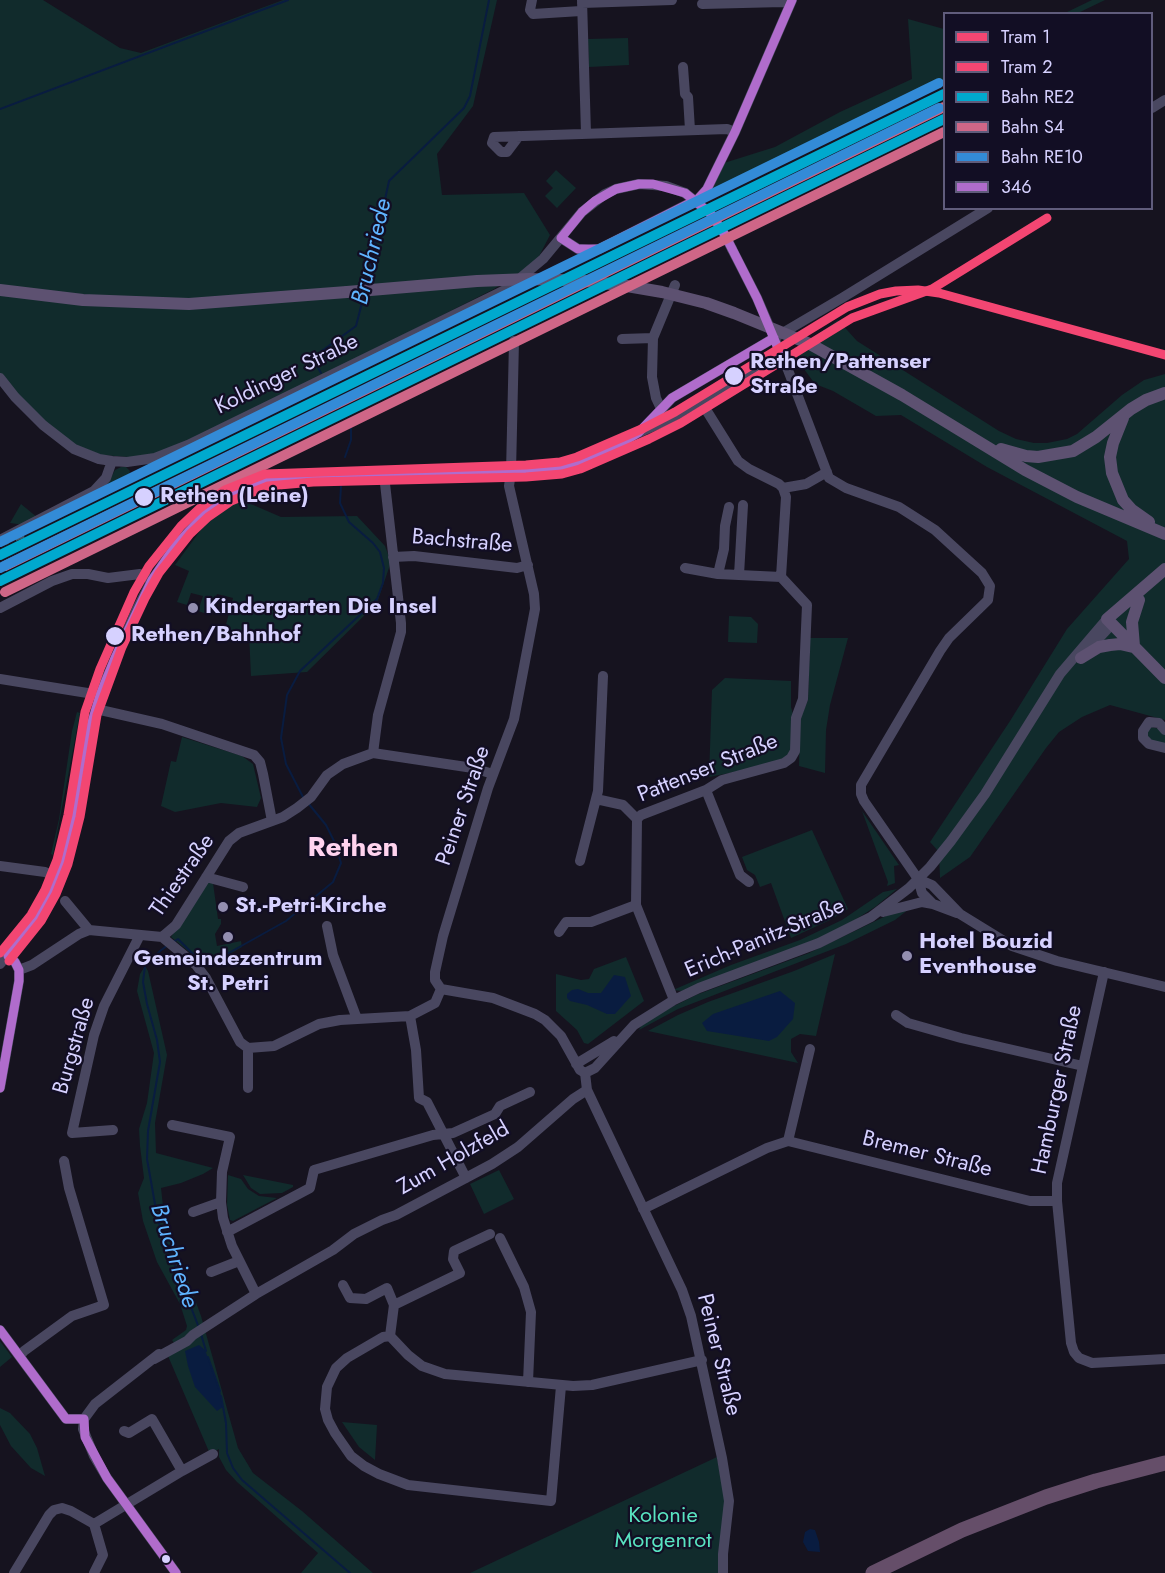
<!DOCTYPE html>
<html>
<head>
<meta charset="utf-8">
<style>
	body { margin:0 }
	#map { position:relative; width:1165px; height:1573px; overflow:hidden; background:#16131f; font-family:Jost,sans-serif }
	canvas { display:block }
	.legend { position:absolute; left:943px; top:12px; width:210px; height:198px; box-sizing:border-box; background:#120e24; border:2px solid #605c7c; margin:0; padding:8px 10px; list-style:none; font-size:18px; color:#d6d1ff }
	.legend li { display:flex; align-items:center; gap:12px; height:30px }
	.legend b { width:30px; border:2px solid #605c7c }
</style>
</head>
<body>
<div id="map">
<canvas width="1165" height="1573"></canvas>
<ul class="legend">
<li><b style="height:8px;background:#f34672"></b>Tram 1</li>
<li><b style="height:8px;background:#f34672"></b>Tram 2</li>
<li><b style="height:8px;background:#00a9ce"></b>Bahn RE2</li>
<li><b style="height:8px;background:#cf6687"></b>Bahn S4</li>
<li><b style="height:8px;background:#338bd7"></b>Bahn RE10</li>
<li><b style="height:8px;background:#b06ccc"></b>346</li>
</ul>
</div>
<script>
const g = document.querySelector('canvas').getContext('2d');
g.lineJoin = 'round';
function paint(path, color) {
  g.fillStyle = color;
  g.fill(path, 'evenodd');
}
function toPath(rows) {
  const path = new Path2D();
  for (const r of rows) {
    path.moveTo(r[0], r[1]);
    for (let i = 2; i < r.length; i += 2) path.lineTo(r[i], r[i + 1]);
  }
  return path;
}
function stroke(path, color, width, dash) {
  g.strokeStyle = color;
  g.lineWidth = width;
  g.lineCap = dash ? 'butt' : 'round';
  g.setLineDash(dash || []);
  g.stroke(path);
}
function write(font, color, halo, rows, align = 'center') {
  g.font = font + ' Jost,sans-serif';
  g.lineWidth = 4.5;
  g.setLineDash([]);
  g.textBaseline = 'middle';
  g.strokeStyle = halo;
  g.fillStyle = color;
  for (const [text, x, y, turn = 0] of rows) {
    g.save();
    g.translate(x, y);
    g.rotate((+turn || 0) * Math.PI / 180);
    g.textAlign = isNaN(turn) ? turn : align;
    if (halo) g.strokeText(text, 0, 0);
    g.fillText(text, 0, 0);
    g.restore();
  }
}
paint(toPath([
	[0,0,43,0,120,48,141,53,283,0,497,0,473,106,437,154,442,195,524,193,550,235,536,262,494,289,205,435,142,458,101,455,78,446,46,424,17,395,0,373],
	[1092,0,1105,0,1078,13,1065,13],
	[908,19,944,29,944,81,708,200,724,163,775,147,840,112,912,79],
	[628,38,629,65,589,67,588,39],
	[556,170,576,188,557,208,545,196,553,188,546,181],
	[838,320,857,341,999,431,1016,439,1034,443,1047,443,1067,439,1077,434,1122,395,1144,380,1165,374,1165,720,1110,705,1082,717,1059,732,1046,748,970,857,940,878,939,852,930,842,1010,721,1067,629,1129,559,1127,541,987,467,901,415,876,416,833,391,815,384,801,365,797,354,810,340],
	[121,467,126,467,130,471,129,474,100,493,106,487,115,470],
	[237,498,281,517,357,516,385,546,391,562,377,603,307,672,251,676,249,633,223,636,233,598,217,594,210,615,198,611,203,596,191,593,187,605,177,602,189,571,175,565,211,516],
	[21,504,38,518,25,525,10,523],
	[729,616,751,617,758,624,757,643,728,642],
	[810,638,848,638,830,705,826,730,825,773,799,766,800,719,808,700],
	[725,678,791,681,791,707,794,718,794,751,781,763,709,777,712,690],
	[77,712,80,713,53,855,51,854,59,819,72,731],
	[1146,726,1165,730,1165,748,1149,744],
	[182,737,242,756,253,764,261,798,257,807,221,803,175,812,161,806,171,761,176,762],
	[862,811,899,865,894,866,895,883,887,886,888,882],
	[812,830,848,909,830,920,791,938,771,883,760,887,755,875,747,870,742,857],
	[206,883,213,883,218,919,221,919,221,924,215,934,217,946,241,941,242,947,216,962,206,964,199,960,171,937],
	[897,889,875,907,847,925,822,937,682,991,673,990,731,965,800,940,842,920,883,892],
	[909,909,895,920,846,944,678,1009,639,1030,641,1026,660,1013,696,995,809,953,890,914],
	[835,954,816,1036,800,1034,791,1039,791,1052,798,1063,648,1031,678,1015,708,1002,794,971],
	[626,957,644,1001,588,1044,584,1043,577,1030,556,1011,556,974,581,980,589,979,594,969],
	[145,966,148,971,167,1055,155,1123,156,1153,213,1168,203,1174,181,1183,161,1188,164,1215,201,1316,238,1448,253,1473,302,1511,373,1573,301,1573,318,1553,237,1482,226,1470,219,1457,219,1449,210,1454,168,1356,174,1343,172,1340,186,1330,187,1326,180,1304,157,1262,143,1221,138,1193,144,1178,140,1146,139,1129,147,1103,154,1053,137,991,140,974],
	[499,1170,514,1199,484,1214,470,1184],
	[228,1175,241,1179,248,1189,259,1196,277,1198,233,1221,230,1220,227,1205],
	[243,1175,293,1185,293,1187,282,1193,260,1194,251,1188],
	[0,1341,12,1357,0,1367],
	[0,1408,10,1413,30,1434,37,1448,45,1476,31,1468,11,1446,0,1425],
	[342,1422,377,1425,375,1460,359,1447],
	[717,1457,725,1500,720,1573,470,1573]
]), '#112b2c');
paint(toPath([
	[614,975,625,977,631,996,615,1014,607,1014,587,1005,570,1001,567,998,567,994,572,990,578,989,588,993,601,993],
	[780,991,795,1003,793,1019,777,1037,769,1041,707,1031,702,1023,713,1014],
	[199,1345,205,1350,220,1390,223,1407,217,1411,195,1387,188,1366,185,1351],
	[810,1529,815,1530,819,1542,820,1552,808,1551,803,1542,805,1532]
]), '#091c40');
stroke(toPath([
	[0,109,288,0],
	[366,287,389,181,464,108,470,96,489,0],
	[321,373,316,364,319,353,356,326,364,295],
	[345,457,351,440,351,424],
	[304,799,286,764,281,738,287,695,300,671,377,599,383,583,384,568,380,552,373,543,349,522,340,503,341,486],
	[173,942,178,939,193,954,207,961,218,959,286,921,333,882,341,863,335,843,326,825,308,803],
	[168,945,160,951,145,966,143,982,147,1004,157,1040,160,1062,148,1131,147,1159,158,1221,199,1328],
	[201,1334,206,1351],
	[208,1357,220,1391],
	[221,1396,226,1423,227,1453,233,1468,242,1480,350,1573]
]), '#091c40', 2);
stroke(toPath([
	[532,0,530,10,533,14,581,11],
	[582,0,586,133],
	[582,3,672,0],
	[702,4,783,2,790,4],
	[683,67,685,94,688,97,690,130],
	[1152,108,1165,100],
	[519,136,507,152,501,152,492,143,494,137,727,129,735,132],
	[561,238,578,249,589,250,599,249,698,199,707,189,735,132,792,0],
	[732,249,757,298,788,370,829,478,846,488,899,507,935,530,982,573,990,586,988,600,949,638,940,651,861,785,861,794,864,801,918,879,922,893,933,904],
	[622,339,653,338],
	[514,341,511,472,509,486,534,594,535,609,514,719,488,788,443,936,435,972,435,980,441,989,493,998,535,1014,545,1020,561,1036,580,1070,585,1073],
	[0,378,15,397,43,425,74,449,99,459,112,461,127,462,155,458,188,445,507,289,543,259,582,212,605,194,616,189,639,184,666,186,685,193],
	[663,413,656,398,652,377,653,338,675,285],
	[643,429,672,398,842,298,988,208],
	[783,488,806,484,827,472],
	[0,540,94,491,106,478,112,461],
	[393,557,414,556,517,568,528,565],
	[685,568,718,574,781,577],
	[718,574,724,549,725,526,729,507],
	[739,575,743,505],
	[0,608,52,581,72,574,88,574,108,578,140,574,152,580],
	[1086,652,1112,624],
	[0,679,100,695],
	[96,709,162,724,254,755,260,762,263,774,272,821],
	[1165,730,1159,723,1149,722,1143,731,1143,738,1149,744,1165,748],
	[373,753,378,715,401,632,401,623,384,475],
	[706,790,740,875,749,882],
	[596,799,623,805,637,819],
	[580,861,598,791,603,676],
	[0,866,45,872,58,878],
	[206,877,243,887],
	[918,879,932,885,960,914,1012,946,1057,961,1165,987],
	[65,901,89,930],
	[883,912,922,902,933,904,957,913],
	[327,926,333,955,357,1019],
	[559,932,566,922,591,922,636,905],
	[162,937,176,925,229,841,239,833,283,817,297,808,311,797,327,775,343,764,373,753,473,768,493,774],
	[0,964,29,929,47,902,64,863,71,835,90,729,104,684,137,609,152,580,176,545,208,511,232,493,271,480,455,472,525,472,567,468,596,457,638,433,668,420,780,353],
	[19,970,32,965,79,934,89,930,162,937,196,965,206,978,240,1042,248,1048,274,1046,319,1024,340,1020,410,1016,435,1003,441,989],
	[1104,972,1057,1183,1057,1201,1071,1343,1074,1352,1079,1358,1092,1363,1165,1359],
	[674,1000,636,905,637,819,641,815,706,790,722,780,784,763,791,758,795,751,796,718,803,699,807,605,781,577,786,497,783,488,779,484,749,469,738,461,700,400],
	[896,1015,908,1023,961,1038,1083,1066],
	[410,1016,416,1050,419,1098,427,1102,466,1178],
	[248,1048,248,1088],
	[576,1064,614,1041],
	[585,1073,595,1068,634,1025,674,1000,699,988,819,943,871,917,909,888,930,867,951,841,985,794,1060,674,1107,619],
	[585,1073,587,1090,682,1290,691,1316,722,1458,729,1501,723,1554,723,1573],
	[0,1088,19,981,19,970,15,962,8,956],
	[172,1125,230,1137,222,1172,221,1202,223,1218,232,1246,256,1294],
	[113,1130,72,1133,94,1035,104,1006,140,935],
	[788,1141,810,1049],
	[643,1209,767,1148,788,1141,1030,1201,1057,1201],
	[193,1212,221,1202],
	[227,1232,310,1188,314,1170,433,1135,453,1133,495,1114,500,1106,530,1092],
	[500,1238,524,1287,531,1312,528,1382],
	[211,1272,239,1261],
	[343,1285,350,1298,366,1299,387,1288,394,1305,390,1336,408,1355,422,1366,445,1374,573,1386,592,1385,702,1360],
	[394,1305,460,1273,453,1259,454,1251,490,1234],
	[0,1330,66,1419,84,1419],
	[390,1336,383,1337,347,1358,336,1368,327,1387,325,1409,328,1420,335,1433,351,1456,364,1466,379,1474,408,1485,551,1501,561,1386],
	[159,1354,95,1404,84,1419,83,1429,94,1456,107,1478,176,1573],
	[20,1356,24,1351,72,1316,104,1305,69,1188,64,1161],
	[154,1359,187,1341,193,1335,256,1294,333,1250,354,1234,382,1220,396,1215,492,1164,518,1147,573,1099,587,1090],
	[124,1431,129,1433,152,1419,182,1471],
	[94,1524,103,1555,94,1573],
	[14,1573,49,1515,54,1510,62,1508,71,1511,94,1524,182,1471,213,1454]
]), '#494760', 10);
stroke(toPath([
	[0,290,83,300,189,304,347,292],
	[810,344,902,395,1025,470,1077,497,1165,534],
	[1123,418,1113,443,1110,457,1112,473,1123,500,1132,510,1149,522],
	[1001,449,1026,456,1038,457,1073,451,1096,437,1131,409,1146,400,1165,393],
	[1165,569,1107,619,1165,678],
	[1134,646,1132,622,1139,600],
	[1081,658,1099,647,1110,645,1120,644,1133,647]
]), '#5d5171', 12);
stroke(toPath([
	[873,1573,962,1530,1046,1497,1096,1481,1165,1463]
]), '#654e69', 15);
stroke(toPath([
	[0,546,29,535]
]), '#41576a', 2, [9, 8]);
stroke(toPath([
	[685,193,711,214,725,235,732,249]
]), '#494760', 10);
stroke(toPath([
	[347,292,477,281,529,279,586,281,627,286,662,292,706,303,734,313,810,344]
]), '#5d5171', 12);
stroke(toPath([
	[561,238,578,249,599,249,698,199,707,189,735,132,792,0],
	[561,238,582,212,595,201,616,189,639,184,653,184,685,193,711,214,725,235,757,298,780,353],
	[8,956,47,902,64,863,71,835,90,729,100,695,115,658,152,580,176,545,208,511,232,493,271,480,455,472,525,472,551,470,581,464,610,450,638,433,672,398,774,338],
	[0,1088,19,981,19,970,15,962,8,956],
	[0,1330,66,1419,84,1419],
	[84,1419,85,1437,107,1478,176,1573]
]), '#b06ccc', 9);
stroke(toPath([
	[0,555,944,94],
	[0,581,944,119]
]), '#00a9ce', 10);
stroke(toPath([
	[5,566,944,107],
	[5,592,944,132]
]), '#cf6687', 10);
stroke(toPath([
	[0,542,939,83],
	[0,568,939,108]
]), '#338bd7', 10);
stroke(toPath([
	[0,953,31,915,45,890,57,860,68,815,85,712,100,669,134,592,149,566,181,526,200,508,225,490,265,474,526,465,560,462,577,457,644,428,675,412,847,307,880,294,896,291,918,290,939,293,1165,355]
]), '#f34672', 9);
stroke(toPath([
	[9,961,41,921,56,894,68,864,80,817,97,715,122,647,145,598,159,573,190,534,208,517,231,501,268,486,313,482,526,477,562,474,580,469,649,439,681,423,852,318,932,289,1047,218]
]), '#f34672', 9);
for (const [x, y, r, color] of [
	[734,376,10,"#d6d1ff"],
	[144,497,10,"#d6d1ff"],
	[193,608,6,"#938eb1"],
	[115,636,10,"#d6d1ff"],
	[223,907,6,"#938eb1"],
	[228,937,6,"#938eb1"],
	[907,956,6,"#938eb1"],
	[166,1559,5,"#d6d1ff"]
]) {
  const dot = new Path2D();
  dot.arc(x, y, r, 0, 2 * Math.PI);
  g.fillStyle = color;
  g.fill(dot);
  stroke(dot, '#120e24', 2);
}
write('bold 22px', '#d6d1ff', '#120e24', [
	["Rethen/Pattenser",750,363],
	["Straße",750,388],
	["Rethen (Leine)",160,497],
	["Rethen/Bahnhof",131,636]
], 'left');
write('22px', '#d6d1ff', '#120e24', [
	["Koldinger Straße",287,375,-26],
	["Bachstraße",462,542,5],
	["Pattenser Straße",708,769,-22],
	["Peiner Straße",464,806,-71],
	["Thiestraße",183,876,-55],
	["Erich-Panitz-Straße",765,939,-23],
	["Burgstraße",75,1046,-74],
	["Hamburger Straße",1058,1090,-78],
	["Bremer Straße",927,1155,14],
	["Zum Holzfeld",454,1159,-30],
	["Peiner Straße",718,1355,76]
]);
write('bold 22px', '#d6d1ff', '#120e24', [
	["Kindergarten Die Insel",205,608],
	["St.-Petri-Kirche",235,907],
	["Hotel Bouzid",919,943],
	["Eventhouse",919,968],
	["Gemeindezentrum",228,960,"center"],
	["St. Petri",228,985,"center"]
], 'left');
write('22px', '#59e3c1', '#120e24', [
	["Kolonie",663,1517],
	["Morgenrot",663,1542]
]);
write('italic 24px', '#5fb4ff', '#120e24', [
	["Bruchriede",373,252,-77],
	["Bruchriede",173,1256,72]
]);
write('bold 28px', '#ffd3ef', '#120e24', [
	["Rethen",353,849]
]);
</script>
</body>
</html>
